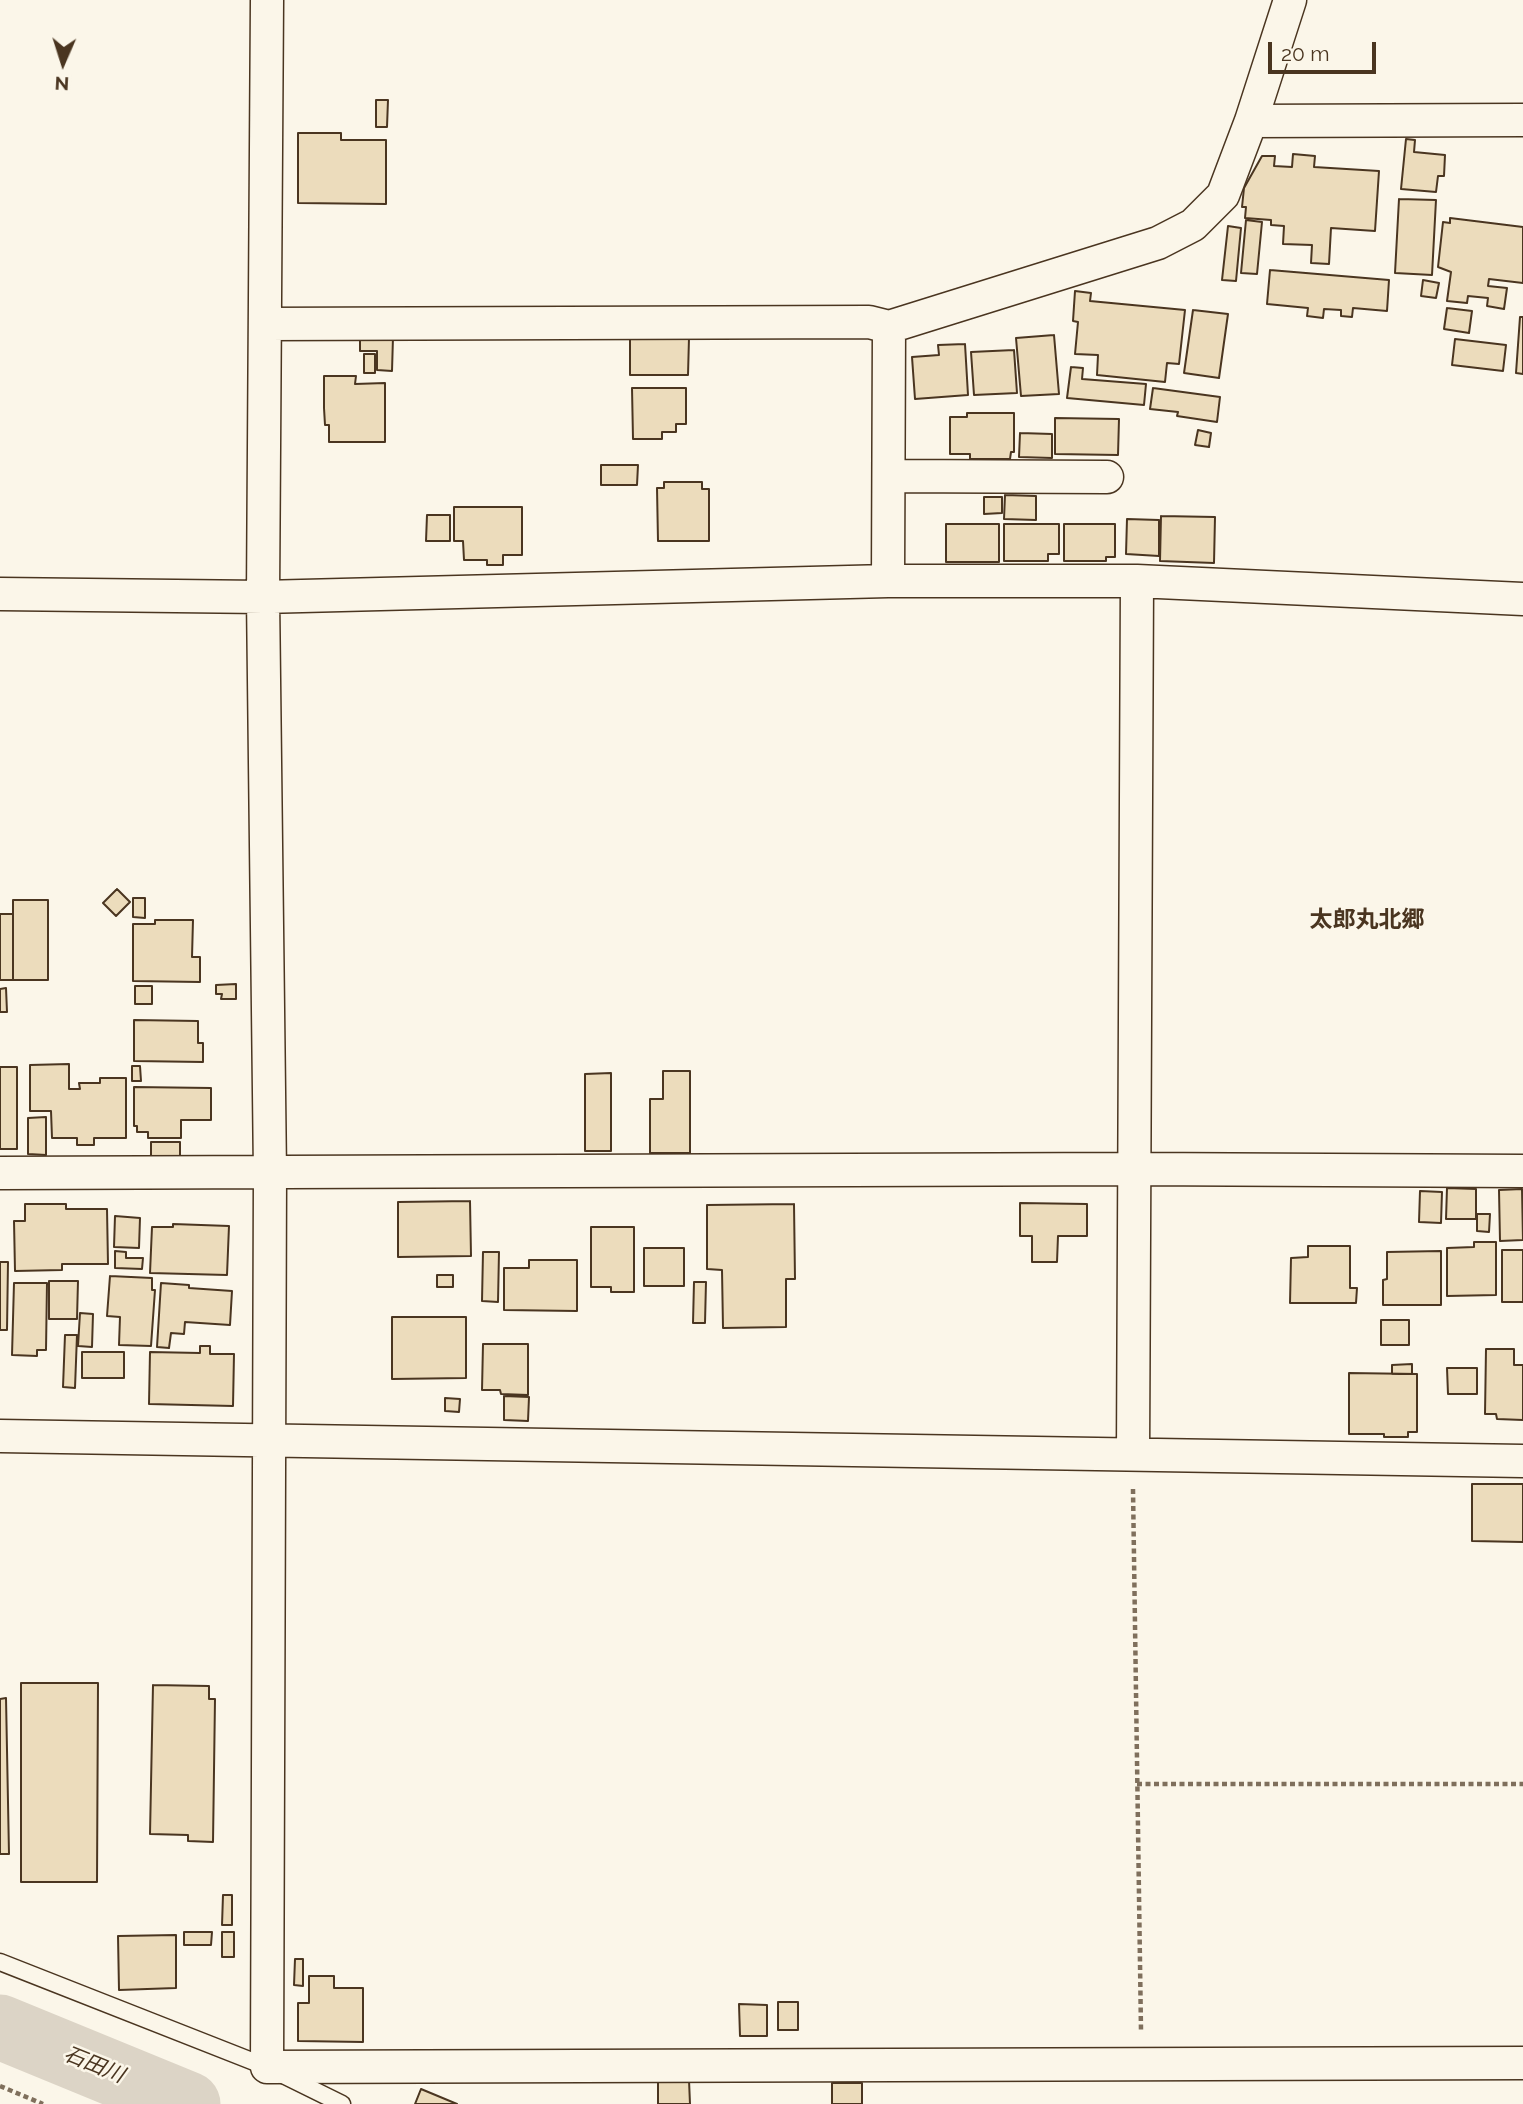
<!DOCTYPE html>
<html>
<head>
<meta charset="utf-8">
<style>
	body { margin:0 }
	#map { position:relative; width:1523px; height:2104px; overflow:hidden; background:#fbf6e9; font-family:Raleway,sans-serif }
	canvas { display:block }
	.north { position:absolute; left:28px; top:28px; width:70px; height:70px; -webkit-text-stroke:5px #fbf6e9; paint-order:stroke; rotate:183deg; font-size:19px; font-weight:700; line-height:28px; text-align:center; color:#4a3520 }
	.north::after { content:''; display:block; margin:auto; width:24px; height:32px; background:#4a3520; clip-path:polygon(50% 0,100% 100%,50% 72%,0 100%) }
	.scale { position:absolute; left:1268px; top:42px; width:108px; height:32px; box-sizing:border-box; border:4px solid #4a3520; border-top:0; padding-left:9px; font-size:21px; line-height:24px; white-space:nowrap; color:#4a3520; -webkit-text-stroke:5px #fbf6e9; paint-order:stroke }
</style>
</head>
<body>
<div id="map">
<canvas width="1523" height="2104"></canvas>
<div class="north">N</div>
<div class="scale">20 m</div>
</div>
<script>
const g = document.querySelector('canvas').getContext('2d');
g.lineJoin = 'round';
function toPath(rows) {
  const path = new Path2D();
  for (const r of rows) {
    path.moveTo(r[0], r[1]);
    for (let i = 2; i < r.length; i += 2) path.lineTo(r[i], r[i + 1]);
  }
  return path;
}
function stroke(path, color, width, dash) {
  g.strokeStyle = color;
  g.lineWidth = width;
  g.lineCap = dash ? 'butt' : 'round';
  g.setLineDash(dash || []);
  g.stroke(path);
}
function paint(path, color) {
  g.fillStyle = color;
  g.fill(path, 'evenodd');
}
function write(font, color, halo, rows, align = 'center') {
  g.font = font + ' Raleway,"Noto Sans JP",sans-serif';
  g.lineWidth = 5;
  g.setLineDash([]);
  g.textBaseline = 'middle';
  g.strokeStyle = halo;
  g.fillStyle = color;
  for (const [text, x, y, turn = 0] of rows) {
    g.save();
    g.translate(x, y);
    g.rotate((+turn || 0) * Math.PI / 180);
    g.textAlign = isNaN(turn) ? turn : align;
    if (halo) g.strokeText(text, 0, 0);
    g.fillText(text, 0, 0);
    g.restore();
  }
}
stroke(toPath([
	[0,2027,188,2104]
]), '#dcd4c6', 65);
const building = toPath([
	[376,100,388,100,387,127,376,127,376,100],
	[298,133,341,133,341,140,386,140,386,204,298,203,298,133],
	[1406,139,1415,140,1414,152,1445,155,1444,176,1438,176,1436,192,1401,189,1406,139],
	[1293,154,1315,156,1314,167,1379,171,1375,231,1331,228,1329,264,1311,263,1312,245,1283,244,1284,226,1271,225,1271,220,1245,218,1246,207,1242,207,1244,188,1262,156,1275,156,1274,166,1292,167,1293,154],
	[1399,199,1436,200,1432,275,1395,273,1399,199],
	[1450,218,1523,227,1523,283,1489,279,1488,286,1507,288,1504,309,1487,306,1488,298,1468,296,1467,303,1447,301,1451,272,1438,267,1443,222,1450,223,1450,218],
	[1246,220,1262,222,1257,274,1241,273,1246,220],
	[1228,226,1241,228,1236,281,1222,280,1228,226],
	[1270,270,1389,280,1387,311,1353,308,1352,317,1341,316,1341,310,1324,309,1323,318,1307,316,1308,308,1267,304,1270,270],
	[1423,280,1439,283,1436,298,1421,296,1423,280],
	[1075,291,1091,293,1090,301,1185,310,1179,364,1167,363,1165,382,1097,375,1098,355,1075,354,1078,322,1073,321,1075,291],
	[1447,308,1472,311,1469,333,1444,329,1447,308],
	[1193,310,1228,314,1219,378,1184,373,1193,310],
	[1520,317,1523,317,1523,374,1516,373,1520,317],
	[1054,335,1059,394,1021,396,1016,338,1054,335],
	[360,337,393,337,392,371,377,370,377,351,360,351,360,337],
	[630,338,689,338,688,375,630,375,630,338],
	[1455,339,1506,345,1503,371,1452,365,1455,339],
	[965,344,968,395,915,399,912,357,939,355,938,345,965,344],
	[1014,350,1017,393,974,395,971,352,1014,350],
	[364,354,375,354,375,373,364,373,364,354],
	[1071,367,1083,368,1082,379,1146,384,1144,405,1067,398,1071,367],
	[324,376,356,376,355,384,385,383,385,442,329,442,329,425,325,425,324,408,324,376],
	[632,388,686,388,686,424,676,424,676,432,662,432,662,439,633,439,632,388],
	[1153,388,1220,397,1217,422,1177,416,1178,412,1150,409,1153,388],
	[967,413,1014,413,1014,452,1011,452,1010,459,970,459,970,454,950,454,950,417,967,417,967,413],
	[1055,418,1119,419,1118,455,1055,454,1055,418],
	[1198,430,1211,433,1209,447,1195,445,1198,430],
	[1020,433,1052,434,1052,458,1019,457,1020,433],
	[601,465,638,465,637,485,601,485,601,465],
	[664,482,702,482,702,489,709,489,709,541,658,541,657,488,664,488,664,482],
	[1005,495,1036,496,1036,520,1004,519,1005,495],
	[984,497,1002,497,1002,513,984,514,984,497],
	[454,507,522,507,522,555,503,555,503,565,487,565,487,560,464,560,463,541,454,541,454,507],
	[427,515,450,515,450,541,426,541,427,515],
	[1161,516,1215,517,1214,563,1160,561,1161,516],
	[1127,519,1159,520,1159,556,1126,554,1127,519],
	[946,524,999,524,999,562,946,562,946,524],
	[1004,524,1059,524,1059,554,1048,554,1048,561,1004,561,1004,524],
	[1064,524,1115,524,1115,557,1106,557,1106,561,1064,561,1064,524],
	[117,889,130,902,116,916,103,903,117,889],
	[133,898,145,898,145,918,133,917,133,898],
	[13,900,48,900,48,980,13,980,13,900],
	[0,914,13,914,13,980,0,980,0,914],
	[155,920,193,920,192,957,200,957,200,982,133,981,133,924,155,924,155,920],
	[236,984,236,999,221,999,222,994,216,994,216,985,236,984],
	[135,986,152,986,152,1004,135,1004,135,986],
	[6,988,7,1012,0,1012,0,989,6,988],
	[134,1020,198,1021,198,1043,203,1043,203,1062,134,1061,134,1020],
	[69,1064,69,1089,80,1089,79,1083,100,1083,100,1078,126,1078,126,1138,94,1138,94,1145,77,1145,77,1138,52,1138,51,1111,30,1111,30,1065,69,1064],
	[132,1066,140,1066,141,1081,132,1081,132,1066],
	[0,1067,17,1067,17,1149,0,1149,0,1067],
	[663,1071,690,1071,690,1153,650,1153,650,1099,663,1099,663,1071],
	[611,1073,611,1151,585,1151,585,1074,611,1073],
	[134,1087,211,1088,211,1120,181,1120,181,1138,148,1138,148,1132,137,1132,137,1126,134,1126,134,1087],
	[46,1117,46,1155,28,1154,28,1118,46,1117],
	[151,1142,180,1142,180,1156,151,1156,151,1142],
	[1447,1188,1476,1189,1476,1219,1446,1219,1447,1188],
	[1522,1189,1523,1240,1500,1241,1499,1190,1522,1189],
	[1420,1191,1442,1192,1441,1223,1419,1222,1420,1191],
	[470,1201,471,1256,398,1257,398,1202,470,1201],
	[1020,1203,1087,1204,1087,1236,1058,1236,1057,1262,1032,1262,1032,1236,1020,1236,1020,1203],
	[25,1204,66,1204,66,1209,107,1209,108,1264,62,1264,62,1270,15,1271,14,1221,25,1221,25,1204],
	[794,1204,795,1279,786,1279,786,1327,723,1328,722,1270,707,1269,707,1205,794,1204],
	[1477,1214,1490,1214,1489,1232,1477,1231,1477,1214],
	[115,1216,140,1218,139,1248,114,1247,115,1216],
	[173,1224,229,1226,227,1275,150,1273,152,1227,173,1227,173,1224],
	[591,1227,634,1227,634,1292,611,1292,611,1287,591,1287,591,1227],
	[1474,1242,1496,1242,1496,1295,1447,1296,1447,1248,1474,1247,1474,1242],
	[1308,1246,1350,1246,1350,1288,1357,1288,1356,1303,1290,1303,1291,1258,1308,1257,1308,1246],
	[644,1248,684,1248,684,1286,644,1286,644,1248],
	[1502,1250,1523,1250,1523,1302,1502,1302,1502,1250],
	[115,1251,126,1252,126,1258,143,1258,142,1269,115,1268,115,1251],
	[1441,1251,1441,1305,1383,1305,1383,1280,1387,1279,1387,1252,1441,1251],
	[483,1252,499,1252,498,1302,482,1301,483,1252],
	[529,1260,577,1260,577,1311,504,1310,504,1268,529,1268,529,1260],
	[0,1262,8,1262,7,1330,0,1330,0,1262],
	[437,1275,453,1275,453,1287,437,1287,437,1275],
	[110,1276,152,1278,152,1290,155,1290,151,1346,119,1345,120,1317,107,1316,110,1276],
	[49,1281,78,1281,77,1319,49,1319,49,1281],
	[694,1282,706,1282,705,1323,693,1323,694,1282],
	[14,1283,47,1283,46,1350,37,1350,37,1356,12,1355,14,1283],
	[161,1283,189,1285,189,1288,232,1291,230,1325,185,1322,184,1334,171,1333,169,1348,157,1347,161,1283],
	[80,1313,93,1314,92,1347,78,1346,80,1313],
	[392,1317,466,1317,466,1378,392,1379,392,1317],
	[1381,1320,1409,1320,1409,1345,1381,1345,1381,1320],
	[65,1335,77,1335,75,1388,63,1387,65,1335],
	[483,1344,528,1344,528,1395,501,1394,500,1390,482,1390,483,1344],
	[200,1346,210,1346,210,1354,234,1354,233,1406,149,1404,150,1352,200,1353,200,1346],
	[1486,1349,1514,1349,1514,1365,1523,1365,1523,1420,1497,1419,1496,1414,1485,1414,1486,1349],
	[82,1352,124,1352,124,1378,82,1378,82,1352],
	[1412,1364,1412,1374,1392,1374,1392,1365,1412,1364],
	[1447,1368,1477,1368,1477,1394,1448,1394,1447,1368],
	[1349,1373,1417,1374,1417,1432,1408,1432,1408,1437,1384,1437,1384,1434,1349,1434,1349,1373],
	[504,1396,529,1397,528,1421,504,1420,504,1396],
	[445,1398,460,1399,459,1412,445,1411,445,1398],
	[1472,1484,1523,1484,1523,1542,1472,1541,1472,1484],
	[21,1683,98,1683,97,1882,21,1882,21,1683],
	[153,1685,209,1686,209,1699,215,1699,213,1842,188,1841,188,1835,150,1834,153,1685],
	[6,1698,9,1854,0,1854,0,1699,6,1698],
	[223,1895,232,1895,232,1925,222,1925,223,1895],
	[184,1932,212,1932,211,1945,184,1945,184,1932],
	[222,1932,234,1932,234,1957,222,1957,222,1932],
	[176,1935,176,1988,119,1990,118,1936,176,1935],
	[295,1959,303,1959,303,1986,294,1985,295,1959],
	[309,1976,334,1976,334,1988,363,1988,363,2042,298,2041,298,2003,309,2003,309,1976],
	[778,2002,798,2002,798,2030,778,2030,778,2002],
	[739,2004,767,2005,767,2036,740,2036,739,2004],
	[658,2080,689,2080,690,2104,658,2104,658,2080],
	[832,2083,862,2083,862,2104,832,2104,832,2083],
	[421,2089,457,2104,415,2104,421,2089]
]);
paint(building, '#ecdcbc');
stroke(building, '#4a3520', 2);
const lane = toPath([
	[0,1962,267,2067,342,2104]
]);
const street = toPath([
	[267,0,263,597,270,1174,267,2067,1523,2063],
	[1251,121,1523,120],
	[265,324,869,322,889,327],
	[889,476,1107,477],
	[888,581,889,327,1158,243,1193,225,1223,195,1251,121,1290,0],
	[0,594,263,597,888,581,1137,581,1523,599],
	[0,1173,1135,1169,1523,1171],
	[0,1436,1523,1461],
	[1133,1454,1137,581]
]);
stroke(lane, '#4a3520', 19);
stroke(street, '#4a3520', 35);
stroke(toPath([
	[1133,1489,1141,2030],
	[1137,1784,1523,1784],
	[0,2086,43,2104]
]), '#7f6f5c', 4.5, [5, 3.5]);
stroke(lane, '#fbf6e9', 16);
stroke(street, '#fbf6e9', 32);
write('italic 21px', '#4a3520', '#fbf6e9', [
	["石田川",94,2065,22]
]);
write('bold 23px', '#4a3520', '#fbf6e9', [
	["太郎丸北郷",1367,920]
]);
</script>
</body>
</html>
